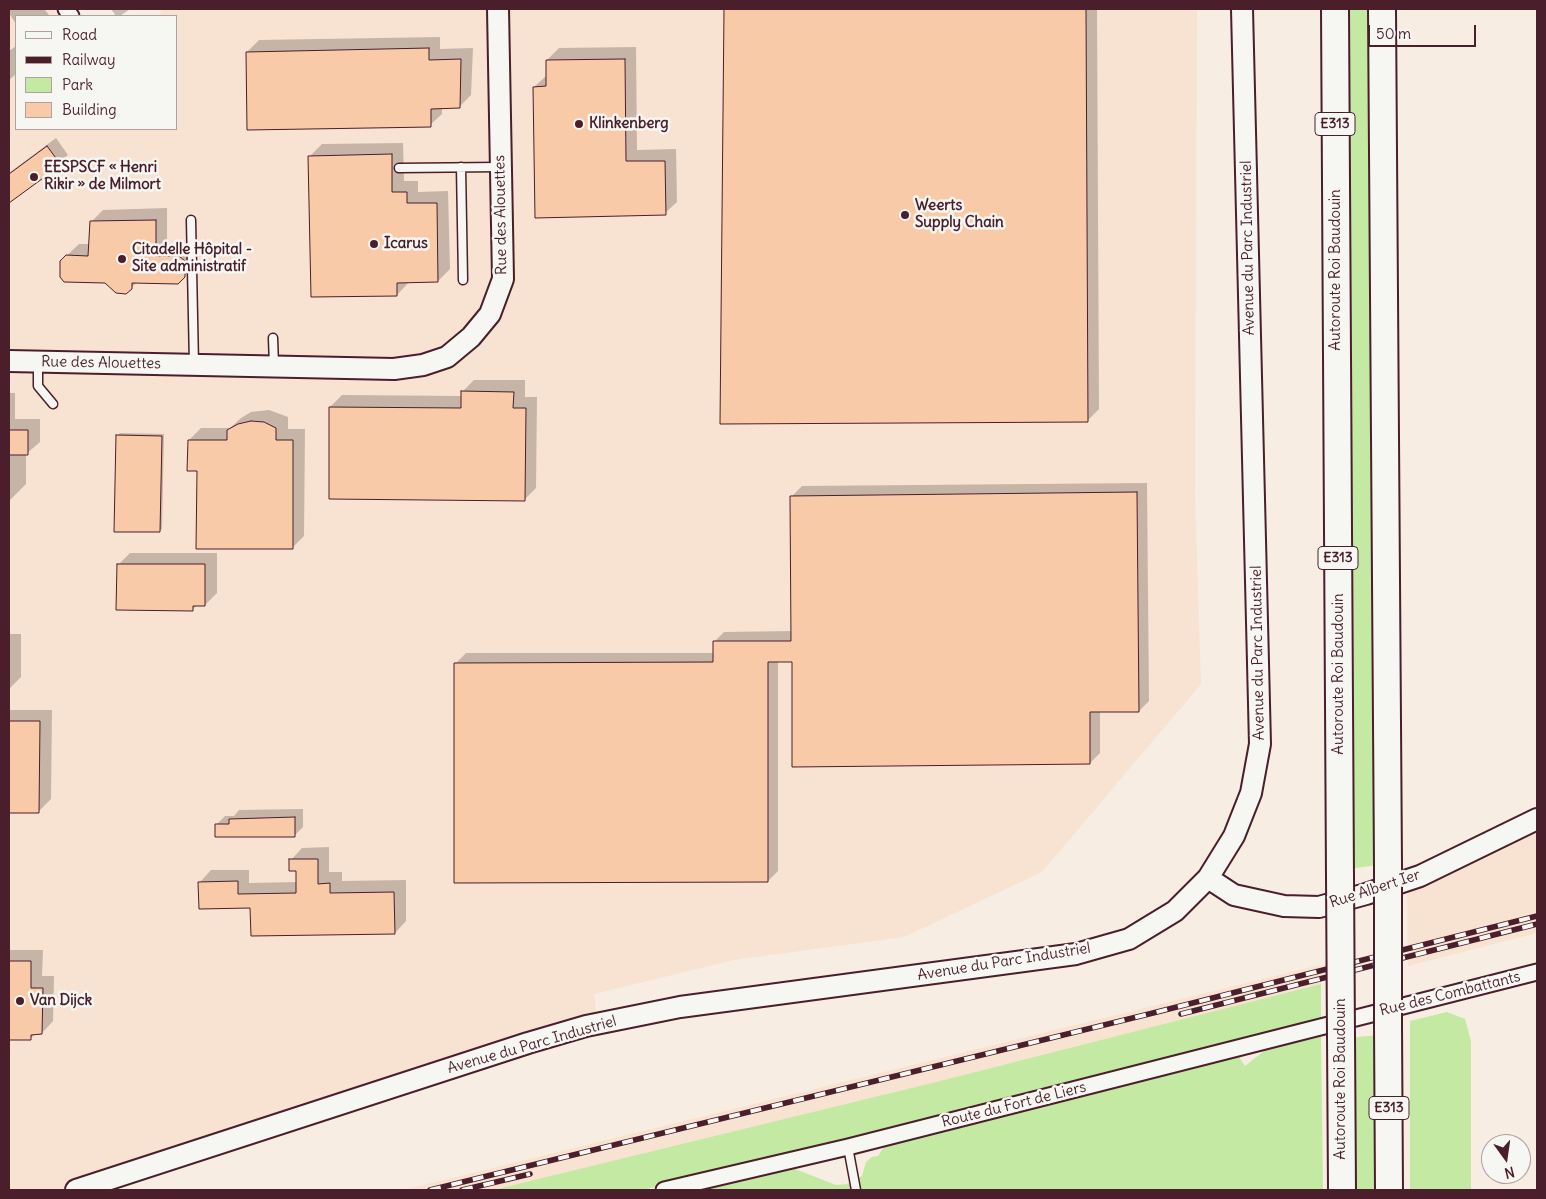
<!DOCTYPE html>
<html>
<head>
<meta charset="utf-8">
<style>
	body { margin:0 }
	#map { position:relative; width:1546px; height:1199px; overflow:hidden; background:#f7ede3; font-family:Delius,sans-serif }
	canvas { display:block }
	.frame { position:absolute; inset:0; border:10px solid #4a1f2b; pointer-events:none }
	.legend { position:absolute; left:15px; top:15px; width:162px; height:115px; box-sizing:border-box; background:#f6f6f2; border:1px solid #b1a0a2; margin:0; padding:6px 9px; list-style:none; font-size:15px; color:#4a1f2b }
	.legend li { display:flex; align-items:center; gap:10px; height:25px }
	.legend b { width:25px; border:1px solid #b1a0a2 }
	.north { position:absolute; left:1481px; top:1134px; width:50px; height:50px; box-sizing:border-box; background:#f6f6f2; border:1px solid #b1a0a2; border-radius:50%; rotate:166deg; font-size:14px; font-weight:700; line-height:20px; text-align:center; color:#4a1f2b }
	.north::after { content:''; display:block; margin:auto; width:18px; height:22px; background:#4a1f2b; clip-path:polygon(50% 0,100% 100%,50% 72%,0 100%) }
	.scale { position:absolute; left:1368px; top:25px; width:108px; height:22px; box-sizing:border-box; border:2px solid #4a1f2b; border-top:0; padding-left:6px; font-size:15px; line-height:18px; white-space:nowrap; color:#4a1f2b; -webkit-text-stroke:4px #f6f6f2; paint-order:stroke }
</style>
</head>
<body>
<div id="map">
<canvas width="1546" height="1199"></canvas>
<div class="frame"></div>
<ul class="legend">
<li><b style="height:6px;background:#f6f6f2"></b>Road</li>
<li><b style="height:6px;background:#4a1f2b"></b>Railway</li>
<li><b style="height:14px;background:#c3e9a3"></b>Park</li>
<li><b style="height:14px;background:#f9caa8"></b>Building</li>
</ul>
<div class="north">N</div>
<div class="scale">50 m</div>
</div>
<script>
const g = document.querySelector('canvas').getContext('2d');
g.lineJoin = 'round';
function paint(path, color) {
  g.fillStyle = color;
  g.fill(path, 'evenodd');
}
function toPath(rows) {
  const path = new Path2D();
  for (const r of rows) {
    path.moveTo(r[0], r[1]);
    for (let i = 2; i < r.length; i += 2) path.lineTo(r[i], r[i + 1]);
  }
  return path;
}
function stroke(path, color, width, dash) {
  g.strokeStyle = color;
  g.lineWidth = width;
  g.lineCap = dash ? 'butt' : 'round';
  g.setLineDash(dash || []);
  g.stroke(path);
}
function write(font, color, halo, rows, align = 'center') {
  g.font = font + ' Delius,sans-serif';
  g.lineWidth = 5;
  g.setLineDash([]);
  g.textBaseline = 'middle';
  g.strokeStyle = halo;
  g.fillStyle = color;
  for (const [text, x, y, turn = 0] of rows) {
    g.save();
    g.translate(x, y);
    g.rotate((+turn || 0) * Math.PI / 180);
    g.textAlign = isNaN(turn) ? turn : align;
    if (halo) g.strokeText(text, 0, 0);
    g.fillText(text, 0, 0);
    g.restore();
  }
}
paint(toPath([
	[9,9,54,9,59,16,16,16,16,129,176,129,176,16,160,16,161,9,1197,9,1195,494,1201,684,1042,872,904,937,734,960,594,994,598,1034,507,1058,104,1190,9,1190],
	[1537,831,1537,933,1408,966,1407,888,1475,861],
	[1320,965,1321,984,936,1082,493,1190,403,1190]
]), '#f8e2d1');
paint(toPath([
	[1347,9,1373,9,1378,865,1348,869],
	[1321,984,1321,1019,643,1190,493,1190,936,1082],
	[1447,1012,1465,1019,1471,1041,1471,1190,1410,1190,1410,1021],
	[1321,1034,1323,1190,703,1190,790,1167,836,1185,847,1184,862,1176,866,1162,872,1157,878,1156,885,1145,1238,1055,1245,1066,1268,1048],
	[1378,1035,1379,1190,1350,1190,1349,1038]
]), '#c3e9a3');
paint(toPath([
	[9,9,44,9,50,16,16,16,16,24,9,13],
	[111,9,130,9,120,16,116,16],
	[726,9,1097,9,1099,409,1087,421,722,423],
	[440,37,440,49,473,48,471,95,459,107,442,107,442,114,430,125,247,52,259,40],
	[16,46,16,74,9,80,9,51],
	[636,47,637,150,676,149,677,202,665,213,534,87,546,76,547,60,559,48],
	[56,138,68,155,9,201,9,173],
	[403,143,404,181,418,181,418,192,448,191,450,269,438,281,409,282,397,295,310,156,322,144],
	[167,208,167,245,191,245,196,249,196,264,177,283,137,282,131,288,106,282,61,261,79,244,90,244,91,222,103,210],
	[474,380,525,380,525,397,537,397,536,488,524,500,330,407,342,395,462,396,462,392],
	[9,393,15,393,15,419,40,419,40,442,26,454,26,484,9,501],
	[269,410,288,417,288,429,305,429,304,536,292,548,198,470,189,440,201,428,230,428,241,418,251,412],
	[120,433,164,434,162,529,159,531,117,436],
	[1147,483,1149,701,1139,711,1100,711,1100,753,1090,763,793,661,778,661,778,871,768,881,456,663,466,653,714,653,714,642,724,632,793,631,791,497,802,486],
	[130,553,217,553,217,593,205,605,197,605,193,609,118,565],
	[9,634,21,634,21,677,9,689],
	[9,710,52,710,51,799,39,811,9,811],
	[303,809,303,827,294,836,216,825,225,816,234,816,239,810],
	[329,847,329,872,342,872,342,881,406,880,406,921,395,933,252,907,200,882,211,870,249,870,249,883,297,882,297,869,291,860,302,848],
	[9,950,43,950,42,976,54,976,53,1021,42,1033,36,1033,30,1039,9,1038]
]), '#0003');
const building = toPath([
	[724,9,1086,9,1088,422,720,424,724,9],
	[429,48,429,60,461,59,460,108,431,109,431,127,247,130,246,52,429,48],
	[625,59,626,161,665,161,666,215,535,218,533,87,546,86,546,60,625,59],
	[47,146,61,165,9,203,9,174,47,146],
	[392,154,392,192,407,192,407,203,437,203,438,282,397,283,397,296,311,297,308,156,392,154],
	[156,220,156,256,179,256,185,261,185,277,178,284,132,283,132,289,126,294,116,293,105,283,64,282,60,277,60,261,66,255,88,256,90,221,156,220],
	[461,391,514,392,513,408,526,408,525,501,329,499,329,407,461,408,461,391],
	[251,421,264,422,276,428,276,440,293,440,293,549,196,549,197,471,187,471,188,440,227,440,227,430,238,424,251,421],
	[9,430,28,430,28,455,9,455,9,430],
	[116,435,162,436,160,532,114,532,116,435],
	[1137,492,1139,712,1090,712,1090,764,792,767,792,662,768,662,768,882,454,883,454,663,713,662,713,641,791,641,790,496,1137,492],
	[117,564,205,564,205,606,193,606,193,611,116,610,117,564],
	[9,721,40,721,39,813,9,813,9,721],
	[295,817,295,837,215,837,215,824,229,824,229,819,295,817],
	[289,859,318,859,318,884,330,883,330,893,394,892,395,934,251,936,250,908,199,909,198,882,238,881,238,894,296,893,296,871,289,871,289,859],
	[9,961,31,961,31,988,43,988,42,1034,31,1035,31,1040,9,1040,9,961]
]);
paint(building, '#f9caa8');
stroke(building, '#4a1f2b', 1);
const lane = toPath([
	[461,167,463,280],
	[399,168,499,167],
	[191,220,194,365],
	[273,338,274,366],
	[38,362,38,386,53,404],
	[848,1147,856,1190]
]);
const street = toPath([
	[66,9,71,16],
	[664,1190,848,1147,1537,972]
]);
const secondary = toPath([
	[9,361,394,369,423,365,447,357,471,337,490,314,503,279,498,9],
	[1208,878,1234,895,1284,906,1319,907,1366,894,1420,876,1537,819],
	[76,1190,528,1043,586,1026,680,1007,1076,954,1129,939,1175,911,1208,878,1234,836,1251,793,1260,744,1242,9]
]);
const highway = toPath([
	[1335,9,1340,876],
	[1382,9,1388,865],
	[1388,1027,1389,1190],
	[1341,1037,1342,1190]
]);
stroke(lane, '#4a1f2b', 11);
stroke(street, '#4a1f2b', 19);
stroke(secondary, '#4a1f2b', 24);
stroke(highway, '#4a1f2b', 30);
stroke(lane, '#f6f6f2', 8);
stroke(street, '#f6f6f2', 15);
stroke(secondary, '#f6f6f2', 20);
stroke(highway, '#f6f6f2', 26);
const rail = toPath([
	[1181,1014,1537,924],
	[430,1190,1153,1013,1537,916],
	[462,1190,530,1174]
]);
stroke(rail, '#4a1f2b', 5.5);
stroke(rail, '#f6f6f2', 4, [11]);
const highwayBridge = toPath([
	[1388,865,1388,1027],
	[1340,876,1341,1037]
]);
stroke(highwayBridge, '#4a1f2b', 30, []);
stroke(highwayBridge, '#f6f6f2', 26);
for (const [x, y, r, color] of [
	[579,124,5,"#4a1f2b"],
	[34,177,5,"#4a1f2b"],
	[905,215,5,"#4a1f2b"],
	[374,244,5,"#4a1f2b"],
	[122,259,5,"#4a1f2b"],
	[20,1001,5,"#4a1f2b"]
]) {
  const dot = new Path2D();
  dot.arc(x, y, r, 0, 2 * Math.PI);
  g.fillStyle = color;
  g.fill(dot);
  stroke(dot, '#f6f6f2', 2);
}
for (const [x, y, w] of [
	[1335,124,40],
	[1338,558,40],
	[1389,1108,40]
]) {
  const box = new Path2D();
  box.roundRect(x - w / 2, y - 11.5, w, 23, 4);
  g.fillStyle = '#f6f6f2';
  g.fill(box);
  stroke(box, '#4a1f2b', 1);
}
write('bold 14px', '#4a1f2b', null, [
	["E313",1335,124],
	["E313",1338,558],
	["E313",1389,1108]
]);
write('bold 15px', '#4a1f2b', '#f6f6f2', [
	["Klinkenberg",589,124],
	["EESPSCF « Henri",44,168],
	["Rikir » de Milmort",44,185],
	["Weerts",915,206],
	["Supply Chain",915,223],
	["Icarus",384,244],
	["Citadelle Hôpital -",132,250],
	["Site administratif",132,267],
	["Van Dijck",30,1001]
], 'left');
write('15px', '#4a1f2b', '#f6f6f2', [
	["Rue des Alouettes",501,215,-91],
	["Avenue du Parc Industriel",1248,248,-91],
	["Autoroute Roi Baudouin",1336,270,-90],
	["Rue des Alouettes",101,363,1],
	["Avenue du Parc Industriel",1258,653,-91],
	["Autoroute Roi Baudouin",1339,674,-90],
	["Rue Albert Ier",1375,889,-18],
	["Avenue du Parc Industriel",1004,962,-9],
	["Rue des Combattants",1450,994,-14],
	["Avenue du Parc Industriel",532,1045,-16],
	["Autoroute Roi Baudouin",1341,1079,-90],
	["Route du Fort de Liers",1014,1105,-14]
]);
</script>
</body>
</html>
